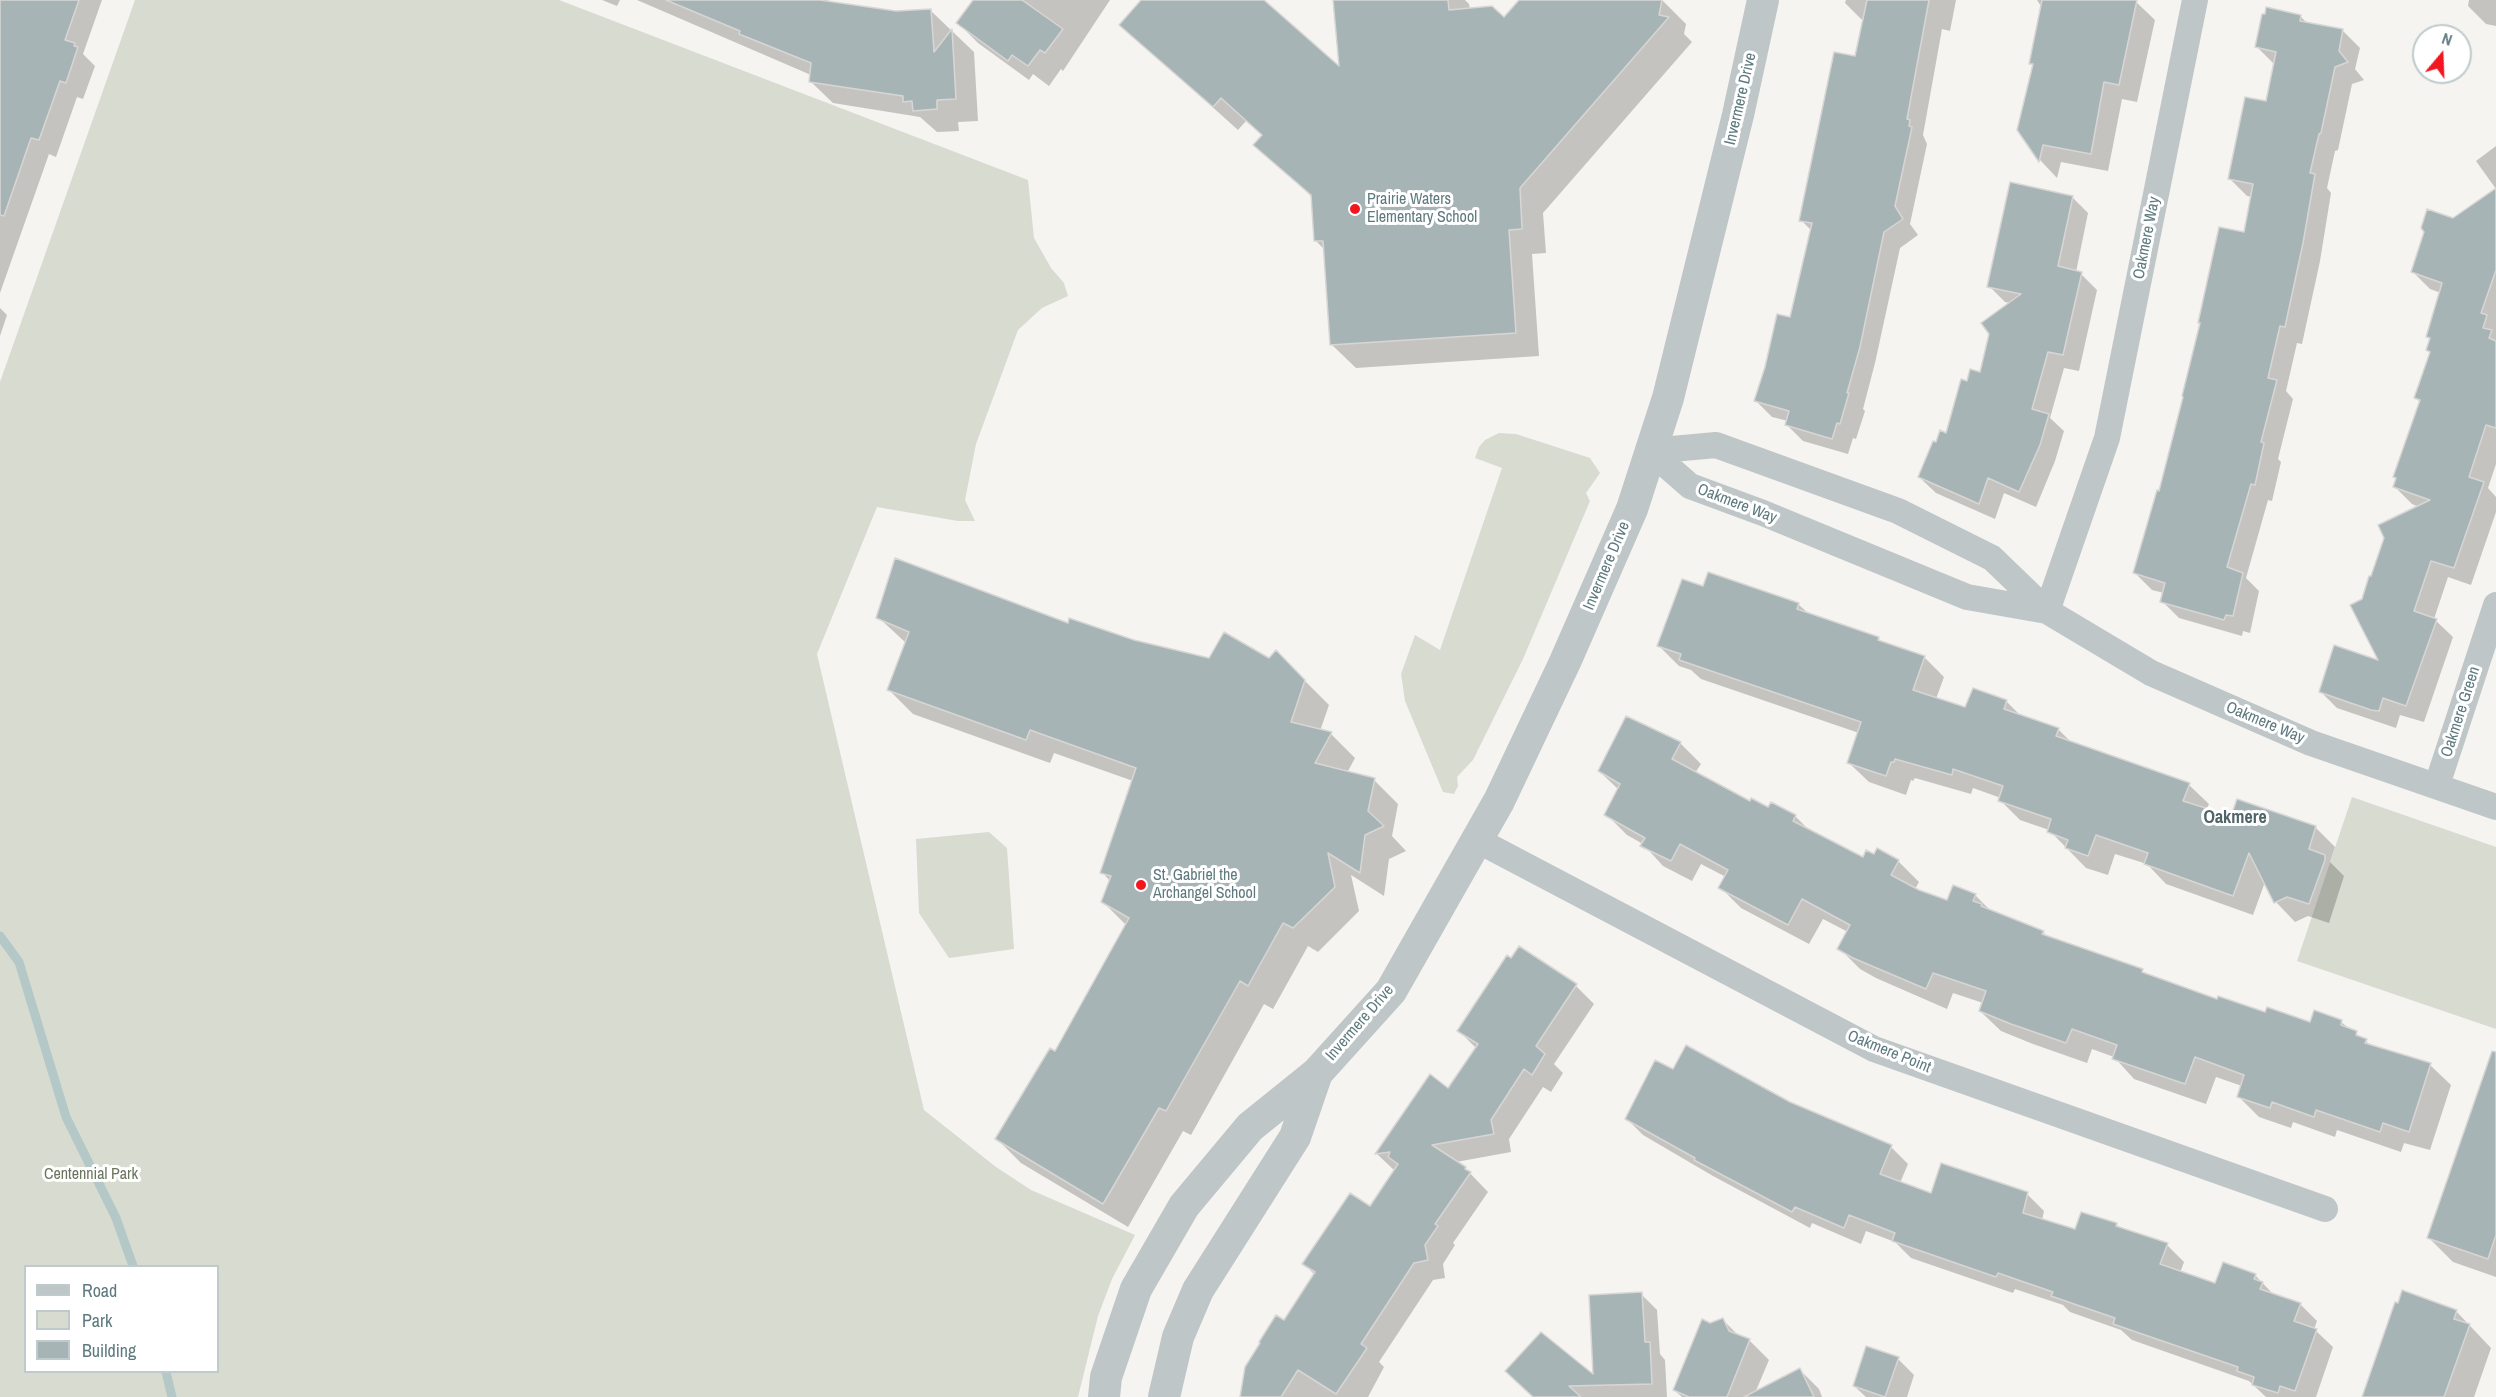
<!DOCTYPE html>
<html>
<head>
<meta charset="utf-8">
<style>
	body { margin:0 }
	#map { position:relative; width:2496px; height:1397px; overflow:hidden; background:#f6f4f1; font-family:"Archivo Narrow",sans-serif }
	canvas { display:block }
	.legend { position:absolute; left:24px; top:1265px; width:195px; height:108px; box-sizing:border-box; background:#fff; border:2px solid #bfcacc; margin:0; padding:8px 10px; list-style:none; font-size:18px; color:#5e7a7f }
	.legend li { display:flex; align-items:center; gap:12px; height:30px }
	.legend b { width:30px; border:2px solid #bfcacc }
	.north { position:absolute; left:2412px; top:24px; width:60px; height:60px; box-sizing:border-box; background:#fff; border:2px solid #bfcacc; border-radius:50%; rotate:19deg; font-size:16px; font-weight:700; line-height:24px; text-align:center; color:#5e7a7f }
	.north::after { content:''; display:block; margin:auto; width:21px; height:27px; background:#f1161f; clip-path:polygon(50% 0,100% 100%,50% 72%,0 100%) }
</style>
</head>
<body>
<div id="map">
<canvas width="2496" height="1397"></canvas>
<ul class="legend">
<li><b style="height:8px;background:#bfc6c8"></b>Road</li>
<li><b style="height:16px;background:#d7dbd0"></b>Park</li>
<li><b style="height:16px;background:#a6b4b6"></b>Building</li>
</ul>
<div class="north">N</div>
</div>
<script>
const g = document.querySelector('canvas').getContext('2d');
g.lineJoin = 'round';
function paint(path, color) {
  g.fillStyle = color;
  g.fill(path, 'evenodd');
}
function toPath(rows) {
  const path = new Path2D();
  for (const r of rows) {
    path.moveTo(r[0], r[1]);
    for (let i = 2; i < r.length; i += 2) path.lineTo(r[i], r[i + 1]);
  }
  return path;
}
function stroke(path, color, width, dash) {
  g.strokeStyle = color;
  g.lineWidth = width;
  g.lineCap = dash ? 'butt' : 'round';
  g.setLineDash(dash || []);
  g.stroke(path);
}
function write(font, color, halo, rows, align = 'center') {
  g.font = font + ' "Archivo Narrow",sans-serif';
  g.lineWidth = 6;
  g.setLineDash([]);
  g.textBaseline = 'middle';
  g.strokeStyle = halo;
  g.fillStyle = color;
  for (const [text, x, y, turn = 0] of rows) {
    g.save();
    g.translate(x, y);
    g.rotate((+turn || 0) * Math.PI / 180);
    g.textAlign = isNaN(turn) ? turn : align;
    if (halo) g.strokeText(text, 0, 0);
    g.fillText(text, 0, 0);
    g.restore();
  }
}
paint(toPath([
	[135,0,559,0,1028,180,1034,238,1051,268,1064,283,1068,296,1042,308,1018,330,976,444,965,500,975,521,958,521,877,507,817,654,924,1110,996,1167,1031,1190,1135,1235,1112,1279,1098,1316,1078,1397,0,1397,0,382],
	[26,1266,218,1266,218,1372,26,1372],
	[1499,433,1516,434,1590,458,1600,473,1586,493,1590,501,1523,659,1473,760,1457,777,1458,786,1454,794,1443,792,1405,701,1401,674,1415,635,1440,650,1502,468,1475,458,1479,447,1485,440],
	[2352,797,2496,847,2496,1029,2297,961],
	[989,832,1007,848,1014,949,949,958,919,913,916,839]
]), '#d7dbd0');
paint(toPath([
	[0,0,102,0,83,54,95,66,83,99,77,97,56,157,49,154,0,293],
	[602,0,620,0,617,6],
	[637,0,828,0,827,2,896,13,931,11,974,52,978,121,958,122,959,131,937,132,920,117,833,103,810,81,811,75],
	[974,0,1110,0,1063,71,1061,69,1049,86,1033,74,1029,80,978,43,958,23],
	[1143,0,1262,0,1341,69,1335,0,1465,0,1469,4,1470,9,1504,19,1521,0,1662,0,1686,24,1684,34,1692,42,1543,213,1546,253,1532,254,1539,356,1356,368,1331,344,1325,250,1315,240,1313,198,1256,145,1263,136,1246,121,1238,130,1121,25],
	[1846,0,1956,0,1950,31,1942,29,1923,135,1927,144,1910,224,1918,235,1900,248,1875,363,1863,409,1865,411,1856,439,1853,438,1848,454,1803,441,1787,425,1788,421,1772,417,1756,401,1791,319,1812,231,1801,220,1856,58,1865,20,1861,19,1845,3],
	[2037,0,2134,0,2155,20,2137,102,2122,99,2108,171,2061,162,2057,178,2041,161,2018,130,2034,66,2031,63,2042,8],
	[2469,0,2496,0,2496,26,2486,24,2468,6],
	[2300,16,2308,24,2343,31,2360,48,2355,69,2364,80,2352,84,2338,150,2335,151,2327,188,2331,193,2320,261,2302,344,2297,343,2286,391,2293,399,2278,459,2281,462,2272,501,2268,500,2246,578,2259,591,2250,633,2243,631,2242,636,2179,618,2162,601,2164,593,2152,590,2135,573,2246,234,2252,197,2247,196,2230,179,2267,103,2275,65,2257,47],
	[2496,146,2496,189,2476,161],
	[2496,190,2496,464,2488,488,2496,497,2496,512,2471,585,2448,577,2434,619,2453,637,2424,722,2400,715,2396,728,2337,708,2320,691,2381,662,2363,600,2419,507,2412,504,2395,487,2420,402,2416,398,2431,353,2427,350,2431,340,2427,337,2441,293,2430,289,2413,272,2453,220],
	[2072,197,2088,213,2076,272,2081,274,2097,290,2079,371,2064,368,2050,418,2064,431,2055,461,2036,507,2004,493,1995,519,1936,493,1919,477,1936,444,1947,435,1968,382,1981,374,2010,303,2005,302,1989,286],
	[0,308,7,315,0,336],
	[1704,588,1798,604,1809,614,1878,638,1883,643,1924,657,1944,677,1936,699,1966,709,2006,701,2022,717,2058,729,2072,743,2189,785,2209,804,2206,810,2232,818,2315,827,2335,847,2330,862,2344,876,2329,923,2308,916,2295,922,2276,902,2265,882,2253,915,2166,884,2147,864,2115,854,2108,875,2086,868,2049,830,2020,820,2000,800,2001,798,1973,788,1971,794,1915,778,1913,781,1911,780,1906,795,1869,782,1849,763,1859,733,1701,679,1691,670,1679,666,1659,646],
	[878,617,1068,625,1209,660,1300,676,1329,705,1320,731,1331,734,1355,758,1347,773,1374,780,1398,804,1392,836,1406,851,1389,859,1384,896,1351,875,1359,911,1318,952,1308,946,1273,1009,1264,1004,1191,1135,1183,1131,1128,1227,1021,1163,997,1139,1055,1053,1127,926,1103,902,1110,881,1102,872,1133,781,1054,753,1050,763,913,714,889,690,906,643],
	[1680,743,1701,764,1695,773,1750,803,1769,809,1772,804,1795,816,1811,832,1863,859,1874,856,1878,850,1898,861,1919,882,1915,889,1948,902,1975,895,1993,913,2043,932,2048,938,2142,971,2146,975,2218,1001,2266,1014,2311,1023,2341,1022,2372,1046,2430,1065,2451,1085,2430,1150,2404,1143,2401,1152,2337,1130,2335,1137,2293,1122,2291,1128,2259,1117,2238,1096,2242,1086,2216,1077,2206,1104,2134,1079,2114,1057,2092,1049,2087,1063,2033,1044,2001,1031,1980,1011,1983,1003,1953,993,1947,1009,1876,978,1860,969,1839,948,1848,932,1823,919,1809,944,1741,908,1720,887,1726,877,1701,864,1692,881,1663,866,1643,844,1627,835,1606,814,1619,790,1599,771],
	[1576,986,1594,1004,1554,1064,1563,1073,1551,1092,1543,1087,1509,1139,1511,1152,1456,1162,1465,1168,1488,1192,1453,1243,1455,1245,1443,1264,1445,1278,1433,1280,1379,1362,1384,1367,1368,1397,1242,1397,1284,1322,1315,1275,1304,1264,1370,1208,1395,1171,1377,1154,1430,1076,1449,1090,1477,1049,1459,1031],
	[2496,1055,2496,1277,2453,1262,2429,1238],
	[1674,1071,1790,1103,1891,1147,1908,1164,1900,1183,1932,1195,2027,1194,2044,1211,2042,1220,2076,1231,2116,1224,2121,1229,2167,1245,2184,1262,2180,1273,2216,1285,2255,1275,2272,1293,2300,1304,2317,1321,2314,1329,2333,1347,2316,1397,2266,1397,2249,1381,2132,1340,2121,1330,2070,1312,2063,1305,2015,1289,2013,1293,1911,1258,1895,1242,1866,1231,1861,1244,1812,1223,1810,1228,1713,1176,1643,1135,1626,1118],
	[1641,1294,1657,1310,1660,1354,1665,1360,1667,1397,1534,1397,1594,1378],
	[2456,1311,2491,1348,2474,1397,2367,1397],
	[1723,1320,1740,1337,1750,1341,1769,1360,1755,1393,1800,1370,1819,1389,1822,1397,1682,1397,1674,1390,1710,1325],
	[1898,1359,1914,1375,1907,1397,1866,1397,1854,1386]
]), '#0003');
stroke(toPath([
	[0,936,19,962,66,1117,116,1218,133,1266],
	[166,1372,172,1397]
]), '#b3c8c7', 9);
const building = toPath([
	[0,0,79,0,65,40,75,43,74,46,78,47,66,83,60,81,39,140,31,138,4,216,0,215,0,0],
	[666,0,820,0,896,11,931,9,934,52,952,29,956,99,937,100,937,109,913,111,912,101,903,102,903,96,809,82,811,63,739,34,740,31,666,0],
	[973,0,1022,0,1063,29,1045,53,1040,50,1028,66,1012,55,1008,61,956,23,973,0],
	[1141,0,1264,0,1339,66,1333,0,1448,0,1449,10,1492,6,1504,17,1519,0,1662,0,1659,15,1669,17,1520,188,1522,229,1509,230,1516,333,1330,345,1323,241,1314,241,1311,195,1253,145,1262,135,1221,98,1213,107,1119,25,1141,0],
	[1867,0,1929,0,1907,119,1910,120,1909,126,1912,127,1895,206,1903,219,1884,232,1860,347,1847,393,1849,393,1840,424,1837,423,1832,439,1785,425,1789,411,1754,401,1765,367,1777,314,1790,317,1812,223,1799,221,1834,52,1855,56,1867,0],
	[2042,0,2137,0,2119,85,2104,82,2091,154,2043,145,2039,162,2017,130,2033,64,2029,64,2042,0],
	[2266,7,2301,15,2300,21,2343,29,2339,51,2348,62,2335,67,2321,133,2319,134,2310,173,2315,174,2303,243,2285,327,2280,326,2268,378,2277,380,2261,442,2264,443,2255,485,2251,484,2227,567,2243,573,2233,616,2226,615,2224,620,2160,602,2165,583,2133,573,2157,490,2159,491,2183,397,2182,396,2200,323,2198,323,2219,227,2244,232,2253,184,2228,179,2245,97,2266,101,2276,52,2255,47,2262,14,2265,14,2266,7],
	[2010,182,2073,196,2058,266,2082,272,2063,355,2048,352,2032,409,2049,414,2040,445,2019,492,1988,478,1979,504,1918,477,1933,441,1936,442,1940,430,1946,433,1961,379,1967,381,1970,369,1980,372,1989,334,1981,323,2021,294,1987,287,2010,182],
	[2496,188,2496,270,2481,313,2487,315,2483,328,2492,330,2489,338,2496,341,2496,428,2486,425,2469,477,2484,482,2454,568,2431,561,2414,611,2437,619,2406,706,2383,698,2379,711,2371,710,2319,692,2334,645,2378,660,2350,605,2362,599,2369,576,2371,576,2384,538,2378,525,2430,500,2393,487,2396,478,2393,477,2420,400,2414,398,2430,352,2426,350,2430,338,2426,337,2442,283,2411,272,2424,232,2421,228,2427,209,2453,218,2496,188],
	[895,558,1068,623,1069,618,1134,640,1209,658,1224,632,1269,658,1276,650,1305,680,1291,722,1332,732,1315,763,1375,778,1368,811,1384,826,1365,835,1360,873,1328,853,1335,887,1293,928,1283,923,1248,986,1240,981,1166,1111,1159,1108,1103,1204,995,1139,1050,1048,1055,1051,1129,918,1101,902,1111,876,1100,873,1136,768,1030,730,1026,740,887,690,909,632,876,618,895,558],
	[1708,572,1799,603,1797,609,1879,637,1878,640,1925,656,1913,690,1965,707,1973,688,2007,700,2004,709,2059,728,2056,736,2190,783,2183,801,2231,816,2237,799,2316,826,2309,849,2325,855,2325,860,2309,904,2287,897,2274,903,2249,853,2233,896,2144,864,2148,853,2096,835,2088,856,2065,848,2068,840,2047,832,2051,819,1998,801,2003,786,1953,769,1952,775,1895,759,1894,762,1891,762,1886,776,1847,763,1861,722,1679,660,1681,654,1657,646,1682,579,1703,586,1708,572],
	[1626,716,1681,742,1672,759,1750,801,1751,798,1768,807,1771,802,1796,815,1793,821,1863,857,1866,850,1874,854,1877,848,1899,860,1891,875,1919,890,1947,900,1953,885,1976,894,1973,901,1982,904,1981,906,2044,931,2042,934,2143,969,2142,972,2217,999,2218,996,2265,1012,2267,1007,2310,1022,2314,1010,2342,1020,2341,1025,2357,1031,2356,1035,2367,1039,2365,1043,2431,1063,2410,1129,2409,1132,2383,1123,2380,1132,2316,1110,2314,1117,2272,1102,2270,1108,2237,1097,2244,1075,2195,1057,2185,1084,2112,1059,2117,1045,2072,1029,2066,1043,2011,1024,1979,1011,1986,991,1933,973,1926,989,1853,958,1837,949,1850,925,1802,899,1788,925,1718,888,1728,870,1680,844,1671,861,1640,846,1645,838,1604,815,1620,784,1598,771,1626,716],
	[1519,946,1577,984,1536,1046,1545,1054,1532,1075,1524,1069,1491,1120,1494,1134,1432,1145,1466,1167,1465,1169,1471,1172,1435,1224,1438,1226,1425,1245,1428,1260,1414,1263,1361,1344,1367,1348,1336,1394,1298,1370,1281,1397,1240,1397,1245,1367,1260,1343,1259,1342,1276,1315,1284,1320,1315,1272,1302,1264,1350,1193,1370,1206,1398,1164,1388,1157,1390,1152,1375,1154,1430,1074,1448,1088,1478,1044,1457,1031,1507,955,1511,958,1519,946],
	[1686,1045,1790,1102,1892,1145,1880,1174,1931,1193,1941,1163,2028,1192,2023,1213,2075,1229,2081,1212,2117,1223,2116,1226,2168,1243,2160,1264,2215,1283,2223,1262,2256,1274,2254,1279,2263,1282,2260,1289,2301,1303,2294,1321,2317,1329,2295,1391,2280,1386,2278,1393,2252,1385,2254,1377,2237,1371,2238,1367,2113,1324,2115,1318,2051,1296,2053,1292,1998,1273,1996,1277,1892,1241,1895,1233,1849,1215,1844,1228,1795,1207,1792,1212,1694,1160,1695,1158,1625,1119,1655,1060,1673,1069,1686,1045],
	[2492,1051,2496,1052,2496,1235,2488,1259,2427,1238,2492,1051],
	[2402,1290,2457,1310,2454,1319,2470,1324,2444,1397,2362,1397,2395,1302,2398,1303,2402,1290],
	[1642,1292,1645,1342,1650,1342,1652,1384,1569,1386,1581,1397,1533,1397,1505,1371,1541,1332,1593,1374,1589,1295,1642,1292],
	[1723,1318,1729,1331,1750,1339,1727,1397,1689,1397,1673,1390,1702,1319,1710,1323,1723,1318],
	[1866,1346,1899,1357,1885,1397,1853,1386,1866,1346],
	[1800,1368,1814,1397,1744,1397,1800,1368]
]);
paint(building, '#a6b4b6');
stroke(building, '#d7d6d4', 1.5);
stroke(toPath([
	[1650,451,1716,445,1898,511,1992,558,2047,611,2151,673,2311,743,2496,807],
	[1650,451,1690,486,1763,513,1967,597,2047,611],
	[2047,611,2107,438,2195,0],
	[2437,785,2496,605],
	[1477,840,1874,1049,2325,1209]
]), '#bfc6c8', 26);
stroke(toPath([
	[1104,1397,1106,1377,1136,1289,1184,1206,1250,1127,1317,1073,1391,991,1499,801,1565,662,1632,509,1668,398,1738,115,1763,0],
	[1164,1397,1178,1337,1198,1290,1295,1137,1317,1073]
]), '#bfc6c8', 32);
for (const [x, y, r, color] of [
	[1355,209,6,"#f1161f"],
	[1141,885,6,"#f1161f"]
]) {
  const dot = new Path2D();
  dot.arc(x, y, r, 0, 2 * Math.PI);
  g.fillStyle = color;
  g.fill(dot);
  stroke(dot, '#fff', 2);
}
write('16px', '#5e7a7f', '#fff', [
	["Invermere Drive",1741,99,-77],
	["Oakmere Way",2147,238,-79],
	["Oakmere Way",1737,504,21],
	["Invermere Drive",1607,566,-67],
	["Oakmere Green",2461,712,-72],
	["Oakmere Way",2265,723,23],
	["Invermere Drive",1360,1023,-49],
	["Oakmere Point",1889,1052,22]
]);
write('16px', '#5e7a7f', '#fff', [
	["Prairie Waters",1367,200],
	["Elementary School",1367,218],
	["St. Gabriel the",1153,876],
	["Archangel School",1153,894]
], 'left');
write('16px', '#69765d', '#fff', [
	["Centennial Park",91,1175]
]);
write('bold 18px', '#506569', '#fff', [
	["Oakmere",2235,818]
]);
</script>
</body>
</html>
